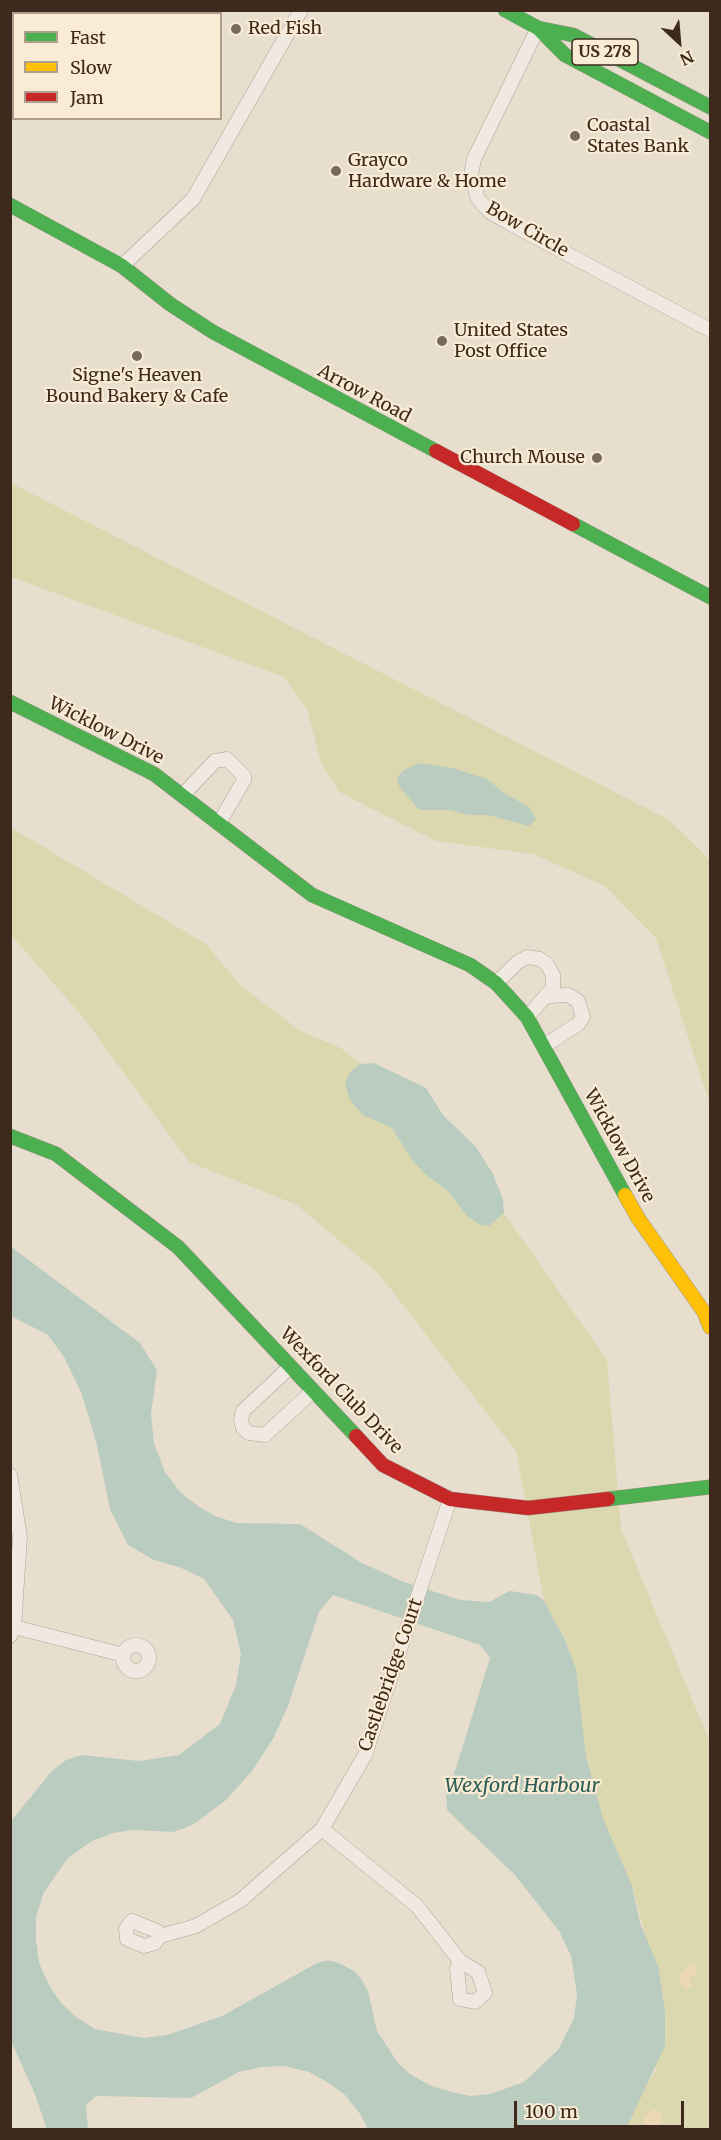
<!DOCTYPE html>
<html>
<head>
<meta charset="utf-8">
<style>
	body { margin:0 }
	#map { position:relative; width:721px; height:2140px; overflow:hidden; background:#e8dece; font-family:Merriweather,serif }
	canvas { display:block }
	.frame { position:absolute; inset:0; border:12px solid #3d2a1d; pointer-events:none }
	.legend { position:absolute; left:12px; top:12px; width:210px; height:108px; box-sizing:border-box; background:#f9ebd4; border:2px solid #ae9e8b; margin:0; padding:8px 10px; list-style:none; font-size:18px; color:#3d2a1d }
	.legend li { display:flex; align-items:center; gap:12px; height:30px }
	.legend b { width:30px; border:2px solid #ae9e8b }
	.north { position:absolute; left:649px; top:12px; width:60px; height:60px; -webkit-text-stroke:4px #f9ebd4; paint-order:stroke; rotate:154deg; font-size:16px; font-weight:700; line-height:24px; text-align:center; color:#3d2a1d }
	.north::after { content:''; display:block; margin:auto; width:21px; height:27px; background:#3d2a1d; clip-path:polygon(50% 0,100% 100%,50% 72%,0 100%) }
	.scale { position:absolute; left:514px; top:2101px; width:170px; height:27px; box-sizing:border-box; border:3px solid #3d2a1d; border-top:0; padding-left:8px; font-size:18px; line-height:21px; white-space:nowrap; color:#3d2a1d; -webkit-text-stroke:4px #f9ebd4; paint-order:stroke }
</style>
</head>
<body>
<div id="map">
<canvas width="721" height="2140"></canvas>
<div class="frame"></div>
<ul class="legend">
<li><b style="height:8px;background:#4caf50"></b>Fast</li>
<li><b style="height:8px;background:#ffc107"></b>Slow</li>
<li><b style="height:8px;background:#c62828"></b>Jam</li>
</ul>
<div class="north">N</div>
<div class="scale">100 m</div>
</div>
<script>
const g = document.querySelector('canvas').getContext('2d');
g.lineJoin = 'round';
function paint(path, color) {
  g.fillStyle = color;
  g.fill(path, 'evenodd');
}
function toPath(rows) {
  const path = new Path2D();
  for (const r of rows) {
    if (r.length === 3) {
      path.moveTo(r[0] + r[2], r[1]);
      path.arc(r[0], r[1], r[2], 0, 2 * Math.PI);
      continue;
    }
    path.moveTo(r[0], r[1]);
    for (let i = 2; i < r.length; i += 2) path.lineTo(r[i], r[i + 1]);
  }
  return path;
}
function stroke(path, color, width, dash) {
  g.strokeStyle = color;
  g.lineWidth = width;
  g.lineCap = dash ? 'butt' : 'round';
  g.setLineDash(dash || []);
  g.stroke(path);
}
function write(font, color, halo, rows, align = 'center') {
  g.font = font + ' Merriweather,serif';
  g.lineWidth = 4.5;
  g.setLineDash([]);
  g.textBaseline = 'middle';
  g.strokeStyle = halo;
  g.fillStyle = color;
  for (const [text, x, y, turn = 0] of rows) {
    g.save();
    g.translate(x, y);
    g.rotate((+turn || 0) * Math.PI / 180);
    g.textAlign = isNaN(turn) ? turn : align;
    if (halo) g.strokeText(text, 0, 0);
    g.fillText(text, 0, 0);
    g.restore();
  }
}
paint(toPath([
	[11,483,669,820,710,860,710,1105,656,938,605,886,533,854,436,841,339,792,321,763,307,709,284,677,11,577],
	[10,827,206,944,241,986,299,1030,341,1048,360,1064,350,1072,363,1115,392,1128,425,1174,448,1191,467,1216,489,1226,504,1213,607,1360,621,1529,710,1742,710,2129,626,2129,641,2095,656,2070,647,1941,632,1886,603,1818,586,1756,576,1669,565,1640,544,1601,516,1451,379,1274,297,1205,189,1162,83,1017,11,935]
]), '#dbd7af');
paint(toPath([
	[691,1964,696,1965,697,1974,689,1977,693,1985,686,1989,680,1984,679,1974],
	[654,2109,660,2111,663,2118,659,2129,643,2129,645,2117]
]), '#ecd8b4');
paint(toPath([
	[420,763,452,768,487,779,504,793,529,807,536,819,529,826,488,815,468,815,449,810,419,810,399,786,397,777,404,770],
	[374,1063,426,1088,443,1115,476,1147,493,1174,503,1199,504,1213,489,1226,481,1225,467,1216,448,1191,425,1174,413,1161,392,1128,363,1115,350,1100,345,1083,350,1072,360,1064],
	[10,1246,140,1343,157,1370,151,1414,154,1443,165,1472,180,1492,198,1506,215,1516,236,1523,300,1524,362,1563,404,1582,460,1600,489,1602,510,1591,537,1595,544,1601,565,1640,576,1669,586,1756,603,1818,632,1886,640,1923,658,1966,665,2010,665,2046,626,2129,368,2129,360,2114,345,2095,329,2083,309,2072,284,2066,262,2067,239,2072,191,2098,96,2096,86,2105,88,2129,47,2129,34,2092,11,2041,11,1821,52,1771,66,1760,82,1755,139,1761,179,1755,220,1724,236,1685,241,1654,233,1620,204,1579,179,1567,154,1560,128,1545,110,1509,96,1441,81,1392,64,1357,48,1335,11,1316],
	[333,1595,480,1645,490,1658,456,1768,446,1792,447,1810,515,1875,559,1931,571,1956,577,1994,574,2018,558,2050,524,2082,490,2094,470,2096,452,2092,429,2085,410,2074,398,2063,377,2031,368,1991,362,1980,354,1971,339,1963,328,1960,317,1963,222,2016,167,2035,144,2038,95,2029,76,2017,61,2003,50,1987,39,1963,36,1940,36,1917,44,1892,68,1858,92,1841,113,1833,133,1830,173,1832,185,1828,197,1822,226,1800,252,1771,274,1737,288,1706,319,1612]
]), '#baccbf');
const street = toPath([
	[538,28,474,159,471,175,478,199,490,212,509,223,710,330],
	[122,266,193,199,301,10],
	[183,795,215,761,227,759,244,776,244,780,219,823],
	[496,983,518,962,527,957,540,959,547,964,553,975,553,988,527,1017],
	[544,1046,578,1024,583,1017,578,1001,568,995,549,996],
	[290,1367,243,1411,241,1419,243,1428,249,1433,265,1435,313,1391],
	[10,1475,20,1537,14,1627,10,1636],
	[14,1627,124,1655],
	[136,1658,13],
	[322,1829,417,1906,460,1961,478,1972,485,1993,475,2002,460,1999,457,1968,460,1961],
	[160,1936,157,1931,132,1921,126,1929,127,1939,144,1946,155,1943,160,1936,196,1926,241,1900,322,1829,365,1755,450,1499]
]);
const fast = toPath([
	[505,10,538,28,573,35,710,107],
	[538,28,565,55,710,132],
	[10,205,122,266,170,304,213,332,436,451],
	[573,524,710,597],
	[10,702,154,774,312,895,470,965,496,983,527,1017,625,1195],
	[10,1136,56,1154,178,1247,356,1436],
	[608,1499,710,1487]
]);
const slow = toPath([
	[625,1195,638,1218,704,1312,710,1327]
]);
const jam = toPath([
	[436,451,573,524],
	[356,1436,383,1465,450,1499,528,1508,608,1499]
]);
stroke(street, '#ada397', 15);
stroke(fast, '#9d9287', 15);
stroke(slow, '#9d9287', 15);
stroke(jam, '#9d9287', 15);
stroke(street, '#efe9e1', 14);
stroke(fast, '#4caf50', 14);
stroke(slow, '#ffc107', 14);
stroke(jam, '#c62828', 14);
for (const [x, y, r, color] of [
	[236,29,6,"#79695b"],
	[575,136,6,"#79695b"],
	[336,171,6,"#79695b"],
	[442,341,6,"#79695b"],
	[137,356,6,"#79695b"],
	[597,458,6,"#79695b"]
]) {
  const dot = new Path2D();
  dot.arc(x, y, r, 0, 2 * Math.PI);
  g.fillStyle = color;
  g.fill(dot);
  stroke(dot, '#f9ebd4', 2);
}
for (const [x, y, w] of [
	[605,52,66]
]) {
  const box = new Path2D();
  box.roundRect(x - w / 2, y - 13, w, 26, 4.5);
  g.fillStyle = '#f9ebd4';
  g.fill(box);
  stroke(box, '#3d2a1d', 1.5);
}
write('bold 16px', '#3d2a1d', null, [
	["US 278",605,52]
]);
write('18px', '#3d2a1d', '#f9ebd4', [
	["Red Fish",248,29],
	["Coastal",587,126],
	["States Bank",587,147],
	["Grayco",348,161],
	["Hardware & Home",348,182],
	["United States",454,331],
	["Post Office",454,352],
	["Signe's Heaven",137,376,"center"],
	["Bound Bakery & Cafe",137,397,"center"],
	["Church Mouse",585,458,"right"]
], 'left');
write('18px', '#3d2a1d', '#f9ebd4', [
	["Bow Circle",527,230,30],
	["Arrow Road",364,394,28],
	["Wicklow Drive",106,731,27],
	["Wicklow Drive",619,1146,61],
	["Wexford Club Drive",341,1391,46],
	["Castlebridge Court",391,1675,-71]
]);
write('italic 20px', '#2b5e56', '#f9ebd4', [
	["Wexford Harbour",522,1786]
]);
</script>
</body>
</html>
